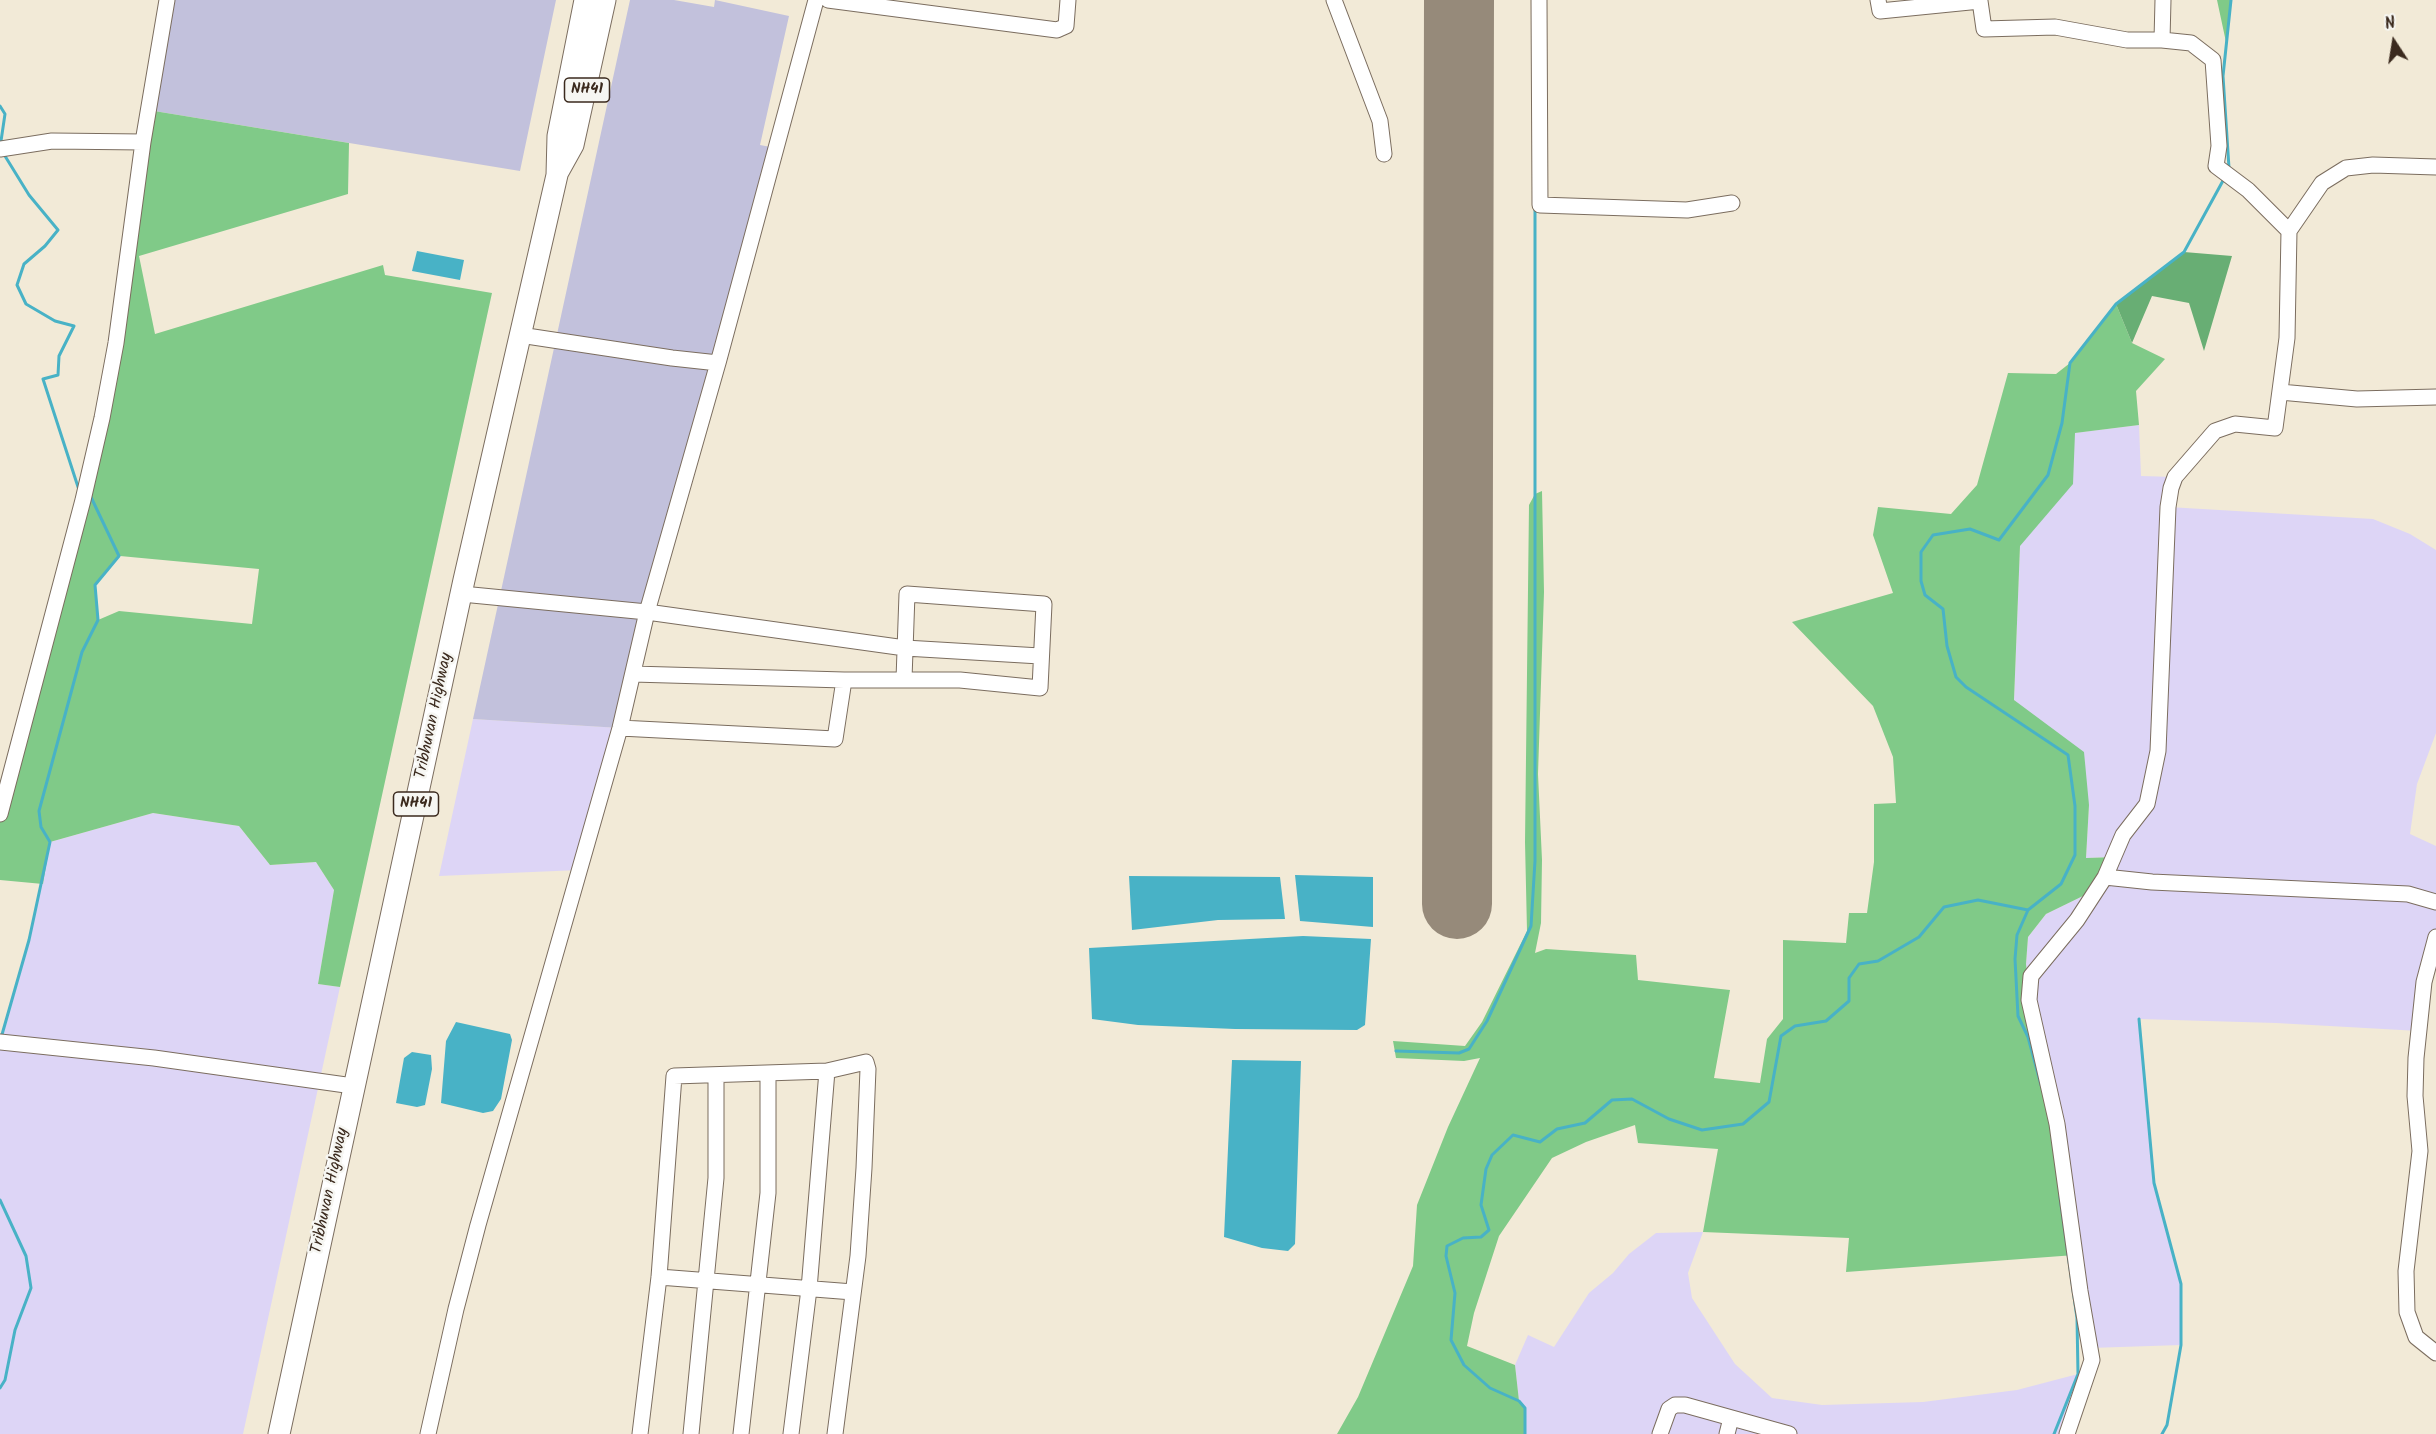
<!DOCTYPE html>
<html>
<head>
<meta charset="utf-8">
<style>
	body { margin:0 }
	#map { position:relative; width:2436px; height:1434px; overflow:hidden; background:#f2ead7; font-family:Kalam,sans-serif }
	canvas { display:block }
	.north { position:absolute; left:2364px; top:12px; width:60px; height:60px; -webkit-text-stroke:4px #f6f6f2; paint-order:stroke; rotate:348deg; font-size:16px; font-weight:700; line-height:24px; text-align:center; color:#3b2a1e }
	.north::after { content:''; display:block; margin:auto; width:21px; height:27px; background:#3b2a1e; clip-path:polygon(50% 0,100% 100%,50% 72%,0 100%) }
</style>
</head>
<body>
<div id="map">
<canvas width="2436" height="1434"></canvas>
<div class="north">N</div>
</div>
<script>
const g = document.querySelector('canvas').getContext('2d');
g.lineJoin = 'round';
function paint(path, color) {
  g.fillStyle = color;
  g.fill(path, 'evenodd');
}
function toPath(rows) {
  const path = new Path2D();
  for (const r of rows) {
    path.moveTo(r[0], r[1]);
    for (let i = 2; i < r.length; i += 2) path.lineTo(r[i], r[i + 1]);
  }
  return path;
}
function stroke(path, color, width, dash) {
  g.strokeStyle = color;
  g.lineWidth = width;
  g.lineCap = dash ? 'butt' : 'round';
  g.setLineDash(dash || []);
  g.stroke(path);
}
function write(font, color, halo, rows, align = 'center') {
  g.font = font + ' Kalam,sans-serif';
  g.lineWidth = 5;
  g.setLineDash([]);
  g.textBaseline = 'middle';
  g.strokeStyle = halo;
  g.fillStyle = color;
  for (const [text, x, y, turn = 0] of rows) {
    g.save();
    g.translate(x, y);
    g.rotate((+turn || 0) * Math.PI / 180);
    g.textAlign = isNaN(turn) ? turn : align;
    if (halo) g.strokeText(text, 0, 0);
    g.fillText(text, 0, 0);
    g.restore();
  }
}
paint(toPath([
	[2139,425,2141,476,2175,477,2168,507,2373,519,2410,534,2436,550,2436,733,2417,784,2410,834,2436,846,2436,937,2419,1031,2276,1023,2139,1019,2154,1183,2181,1284,2181,1345,2090,1348,2029,1008,2026,964,2028,937,2046,914,2085,895,2116,857,2086,858,2089,805,2014,700,2020,545,2072,484,2074,433],
	[473,719,620,728,579,870,439,876],
	[153,813,239,826,270,865,316,862,334,890,318,984,340,987,243,1434,0,1434,0,1042,5,1042,2,1033,29,940,50,842],
	[1703,1232,1688,1273,1692,1298,1735,1364,1772,1398,1822,1405,1923,1402,2017,1390,2078,1374,2087,1376,2067,1434,1525,1434,1525,1408,1519,1401,1515,1365,1528,1335,1554,1347,1589,1293,1613,1273,1629,1254,1656,1233]
]), '#ddd5f6');
paint(toPath([
	[167,0,556,0,520,171,148,110],
	[630,0,674,0,714,7,715,0,789,16,760,145,776,148,620,728,473,719]
]), '#c2c1dc');
paint(toPath([
	[2217,0,2231,0,2226,42],
	[148,110,349,143,348,194,139,256,155,334,383,265,385,275,492,293,340,987,318,984,334,890,316,862,270,865,239,826,153,813,50,842,43,884,0,880,0,813,86,488],
	[120,556,259,569,252,624,119,611,98,620,95,585],
	[2116,304,2132,343,2165,359,2136,391,2139,425,2075,433,2073,484,2020,546,2014,700,2084,752,2089,805,2086,858,2117,857,2085,895,2046,914,2028,937,2026,964,2031,1011,2075,1255,1846,1272,1849,1238,1703,1232,1718,1149,1638,1143,1635,1125,1586,1142,1552,1158,1499,1236,1474,1313,1467,1346,1515,1365,1519,1401,1525,1408,1525,1434,1337,1434,1358,1397,1413,1266,1417,1205,1448,1127,1480,1058,1464,1061,1396,1058,1393,1041,1465,1046,1482,1022,1527,931,1525,842,1529,505,1535,494,1542,491,1544,592,1538,774,1542,860,1541,923,1535,953,1546,949,1636,955,1638,980,1730,990,1714,1078,1760,1083,1767,1039,1783,1019,1783,940,1846,943,1849,913,1867,913,1874,862,1874,804,1896,803,1893,757,1873,706,1792,622,1893,593,1873,535,1878,507,1951,514,1977,485,2008,373,2056,374,2070,363]
]), '#80ca88');
paint(toPath([
	[2184,252,2232,256,2204,351,2189,303,2152,296,2132,343,2116,304]
]), '#68ae74');
paint(toPath([
	[417,251,464,260,460,280,412,271],
	[1295,875,1373,877,1373,927,1300,921],
	[1129,876,1280,877,1285,919,1218,920,1132,930],
	[1303,936,1371,939,1365,1025,1357,1030,1235,1029,1138,1025,1092,1019,1089,948],
	[456,1022,510,1034,512,1040,501,1099,493,1111,483,1113,441,1103,446,1041],
	[412,1052,431,1055,432,1069,425,1105,417,1107,396,1103,404,1058],
	[1232,1060,1301,1061,1295,1244,1288,1251,1262,1248,1224,1237]
]), '#48b2c6');
stroke(toPath([
	[0,106,5,114,1,141],
	[5,156,29,195,58,230,45,246,24,264,17,285,26,304,55,321,74,326,59,356,58,375,43,379,79,490],
	[2229,168,2223,76,2231,0],
	[2028,910,2017,935,2015,959,2018,1016,2028,1037,2041,1085],
	[2139,1019,2154,1183,2181,1284,2181,1345,2167,1425,2162,1434],
	[1,1038,29,940,50,842,41,827,39,811,82,652,98,620,95,585,119,556,90,495],
	[1396,1051,1459,1053,1469,1049,1487,1021,1531,926,1535,861,1535,206],
	[0,1200,26,1256,31,1288,15,1330,5,1380,0,1388],
	[1525,1434,1525,1408,1519,1401,1490,1388,1464,1365,1451,1340,1455,1293,1446,1256,1447,1246,1463,1238,1481,1237,1489,1230,1481,1205,1486,1169,1492,1155,1513,1135,1540,1142,1557,1129,1585,1123,1612,1100,1632,1099,1669,1119,1702,1130,1743,1124,1769,1102,1781,1036,1795,1026,1826,1021,1849,1001,1849,978,1859,964,1878,961,1919,937,1944,907,1978,900,2028,910,2061,884,2075,855,2075,806,2068,755,1966,687,1956,677,1947,646,1943,609,1925,595,1921,581,1921,552,1933,535,1970,529,1999,540,2048,475,2062,423,2070,363,2116,304,2184,252,2225,177],
	[2054,1434,2078,1374,2077,1318,2060,1197]
]), '#48b2c6', 3);
stroke(toPath([
	[1457,904,1459,0]
]), '#968a7a', 70);
const minor = toPath([
	[828,0,1057,30,1066,26,1068,0],
	[1334,0,1380,121,1384,154],
	[1539,0,1540,205,1687,210,1732,203],
	[1878,0,1880,11,1980,1,1978,0],
	[1980,1,1984,29,2055,27,2127,40,2162,40,2163,0],
	[2162,40,2191,43,2213,60,2219,146,2216,166,2248,190,2289,231],
	[0,149,52,141,143,142],
	[520,335,672,358,718,363,816,0],
	[2280,392,2357,399,2436,397],
	[462,594,647,612,905,648,1040,656],
	[633,674,844,680,960,680,1040,688,1044,604,907,594,904,679],
	[620,728,835,739,844,680],
	[0,814,83,500,102,418,116,343,143,142,167,0],
	[2105,877,2123,835,2147,804,2158,751,2168,507,2171,488,2175,477,2215,431,2235,424,2275,428,2287,338,2289,231,2322,183,2346,168,2373,165,2436,167],
	[2436,937,2424,982,2416,1058,2415,1096,2420,1151,2406,1271,2407,1312,2416,1337,2436,1353],
	[0,1042,154,1058,353,1086],
	[659,1277,853,1292],
	[428,1434,456,1309,478,1225,620,728,647,612,718,363],
	[640,1434,659,1277,674,1076,827,1071,866,1062,868,1069,864,1168,858,1256,835,1434],
	[691,1434,716,1178,716,1076],
	[741,1434,768,1193,768,1075],
	[791,1434,809,1289,827,1071],
	[1660,1434,1669,1409,1675,1405,1685,1405,1789,1434],
	[1727,1434,1731,1418],
	[2067,1434,2092,1360,2080,1291,2057,1124,2029,1000,2031,976,2077,920,2105,877,2152,882,2408,894,2436,902]
]);
const highway = toPath([
	[558,172,573,145,605,0],
	[279,1434,464,580,557,175,558,136,585,0]
]);
stroke(minor, '#7b6d5f', 17);
stroke(highway, '#7b6d5f', 23);
stroke(minor, '#fff', 15);
stroke(highway, '#fff', 21);
for (const [x, y, w] of [
	[587,90,45],
	[416,804,45]
]) {
  const box = new Path2D();
  box.roundRect(x - w / 2, y - 12, w, 24, 4.5);
  g.fillStyle = '#f6f6f2';
  g.fill(box);
  stroke(box, '#3b2a1e', 1.5);
}
write('bold 15px', '#3b2a1e', null, [
	["NH41",587,90],
	["NH41",416,804]
]);
write('16px', '#3b2a1e', '#f6f6f2', [
	["Tribhuvan Highway",435,716,-78],
	["Tribhuvan Highway",331,1191,-78]
]);
</script>
</body>
</html>
